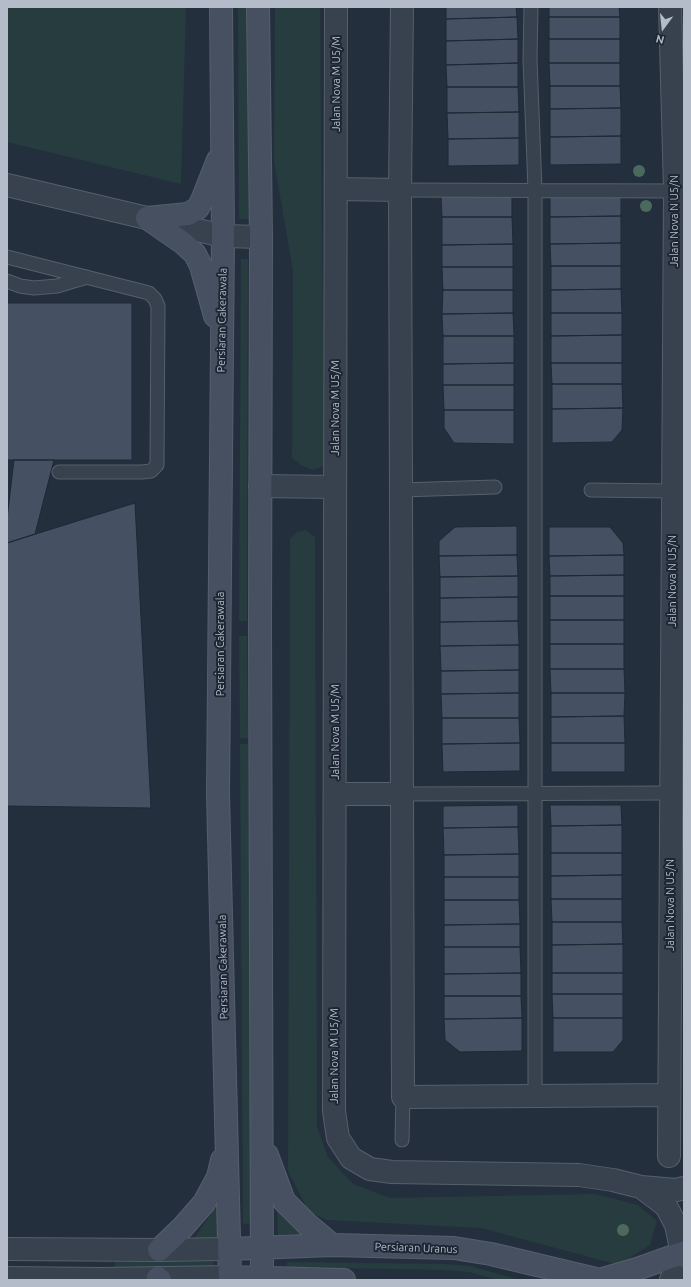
<!DOCTYPE html>
<html>
<head>
<meta charset="utf-8">
<style>
	body { margin:0 }
	#map { position:relative; width:691px; height:1287px; overflow:hidden; background:#242f3e; font-family:Ubuntu,sans-serif }
	canvas { display:block }
	.frame { position:absolute; inset:0; border:8px solid #b4bcc9; pointer-events:none }
	.north { position:absolute; left:643px; top:8px; width:40px; height:40px; -webkit-text-stroke:3px #1d2633; paint-order:stroke; rotate:195deg; font-size:11px; font-weight:700; line-height:16px; text-align:center; color:#b4bcc9 }
	.north::after { content:''; display:block; margin:auto; width:14px; height:18px; background:#b4bcc9; clip-path:polygon(50% 0,100% 100%,50% 72%,0 100%) }
</style>
</head>
<body>
<div id="map">
<canvas width="691" height="1287"></canvas>
<div class="frame"></div>
<div class="north">N</div>
</div>
<script>
const g = document.querySelector('canvas').getContext('2d');
g.lineJoin = 'round';
function paint(path, color) {
  g.fillStyle = color;
  g.fill(path, 'evenodd');
}
function toPath(rows) {
  const path = new Path2D();
  for (const r of rows) {
    path.moveTo(r[0], r[1]);
    for (let i = 2; i < r.length; i += 2) path.lineTo(r[i], r[i + 1]);
  }
  return path;
}
function stroke(path, color, width, dash) {
  g.strokeStyle = color;
  g.lineWidth = width;
  g.lineCap = dash ? 'butt' : 'round';
  g.setLineDash(dash || []);
  g.stroke(path);
}
function write(font, color, halo, rows, align = 'center') {
  g.font = font + ' Ubuntu,sans-serif';
  g.lineWidth = 4;
  g.setLineDash([]);
  g.textBaseline = 'middle';
  g.strokeStyle = halo;
  g.fillStyle = color;
  for (const [text, x, y, turn = 0] of rows) {
    g.save();
    g.translate(x, y);
    g.rotate((+turn || 0) * Math.PI / 180);
    g.textAlign = isNaN(turn) ? turn : align;
    if (halo) g.strokeText(text, 0, 0);
    g.fillText(text, 0, 0);
    g.restore();
  }
}
paint(toPath([
	[7,7,186,7,181,184,7,142],
	[238,7,248,7,249,219,239,219],
	[275,7,320,7,324,466,313,470,301,465,292,458,293,271,274,161],
	[241,259,248,259,247,621,239,621],
	[306,530,315,537,317,1127,328,1157,353,1184,390,1198,595,1194,638,1205,657,1221,650,1245,619,1265,481,1228,327,1220,309,1212,288,1171,290,538,298,532],
	[239,636,247,636,248,738,240,738],
	[240,744,248,744,251,1223,243,1224],
	[277,1202,286,1220,302,1234,278,1235],
	[218,1203,219,1239,194,1239],
	[115,1262,213,1262,213,1268,115,1268],
	[287,1262,444,1264,470,1266,520,1280,498,1280,469,1272,443,1270,287,1267]
]), '#263c3f');
const building = toPath([
	[446,7,516,7,517,17,446,19,446,7],
	[549,7,619,7,620,17,549,17,549,7],
	[517,17,518,39,446,41,446,19,517,17],
	[549,17,620,17,620,39,549,39,549,17],
	[518,39,518,63,446,65,446,41,518,39],
	[549,39,620,39,620,63,549,63,549,39],
	[518,63,518,87,447,87,446,65,518,63],
	[549,63,620,63,620,86,550,86,549,63],
	[550,86,620,86,621,108,550,109,550,86],
	[447,87,518,87,519,112,447,113,447,87],
	[621,108,621,136,550,137,550,109,621,108],
	[519,112,519,138,448,139,447,113,519,112],
	[621,136,621,164,550,165,550,137,621,136],
	[519,138,519,165,448,166,448,139,519,138],
	[621,195,621,216,550,217,550,196,621,195],
	[441,196,512,196,512,217,442,217,441,196],
	[621,216,621,243,550,244,550,217,621,216],
	[442,217,512,217,513,244,442,245,442,217],
	[621,243,621,266,551,266,550,244,621,243],
	[513,244,513,267,442,267,442,245,513,244],
	[551,266,621,266,621,289,551,290,551,266],
	[442,267,513,267,513,290,443,290,442,267],
	[621,289,622,313,551,313,551,290,621,289],
	[443,290,513,290,513,313,442,314,443,290],
	[7,303,132,303,132,460,7,460,7,303],
	[513,313,514,336,443,336,442,314,513,313],
	[551,313,622,313,622,335,551,336,551,313],
	[622,335,622,363,551,363,551,336,622,335],
	[443,336,514,336,514,363,443,364,443,336],
	[514,363,514,385,443,385,443,364,514,363],
	[551,363,622,363,622,384,552,384,551,363],
	[552,384,622,384,623,408,552,409,552,384],
	[443,385,514,385,514,410,444,410,443,385],
	[623,408,622,430,612,442,552,443,552,409,623,408],
	[444,410,514,410,514,444,454,443,444,428,444,410],
	[14,460,54,460,35,534,7,543,7,519,14,460],
	[135,503,151,808,7,806,7,543,135,503],
	[517,526,517,555,439,556,439,541,455,527,517,526],
	[549,527,610,527,623,543,624,555,549,556,549,527],
	[517,555,518,576,440,577,439,556,517,555],
	[624,555,624,575,550,576,549,556,624,555],
	[624,575,624,596,550,596,550,576,624,575],
	[518,576,518,597,440,598,440,577,518,576],
	[550,596,624,596,624,620,550,620,550,596],
	[518,597,518,621,440,622,440,598,518,597],
	[550,620,624,620,624,644,550,644,550,620],
	[518,621,519,645,440,646,440,622,518,621],
	[550,644,624,644,624,669,550,669,550,644],
	[519,645,519,670,441,671,440,646,519,645],
	[550,669,624,669,625,693,551,693,550,669],
	[519,670,519,693,441,694,441,671,519,670],
	[519,693,519,718,442,718,441,694,519,693],
	[551,693,625,693,624,716,551,717,551,693],
	[624,716,625,743,551,743,551,717,624,716],
	[442,718,519,718,520,743,442,744,442,718],
	[520,743,520,771,443,772,442,744,520,743],
	[551,743,625,743,625,772,551,772,551,743],
	[518,805,518,827,443,828,443,806,518,805],
	[550,805,621,805,622,825,551,826,550,805],
	[622,825,622,853,551,853,551,826,622,825],
	[518,827,519,854,444,855,443,828,518,827],
	[551,853,622,853,622,875,551,876,551,853],
	[519,854,519,877,444,877,444,855,519,854],
	[622,875,622,899,551,899,551,876,622,875],
	[444,877,519,877,519,900,444,900,444,877],
	[551,899,622,899,622,922,552,922,551,899],
	[444,900,519,900,520,924,444,925,444,900],
	[552,922,622,922,623,944,552,945,552,922],
	[520,924,520,947,444,947,444,925,520,924],
	[623,944,623,973,552,973,552,945,623,944],
	[444,947,520,947,521,973,444,974,444,947],
	[521,973,521,996,444,996,444,974,521,973],
	[552,973,623,973,623,994,552,994,552,973],
	[552,994,623,994,623,1018,553,1018,552,994],
	[444,996,521,996,522,1018,444,1019,444,996],
	[522,1018,522,1051,460,1052,445,1040,444,1019,522,1018],
	[553,1018,623,1018,623,1040,613,1052,553,1052,553,1018]
]);
paint(building, '#455162');
stroke(building, '#1f2835', 1);
const lane = toPath([
	[531,7,530,59,535,190,535,1097],
	[400,190,675,191],
	[7,257,149,293,155,299,158,306,157,465,151,471,142,472,59,472],
	[7,281,20,286,34,288,57,286,87,277],
	[401,490,495,487],
	[591,490,672,491],
	[402,794,671,793],
	[402,1140,403,1097]
]);
const street = toPath([
	[336,7,334,1111,338,1138,351,1158,370,1169,392,1172,579,1175,613,1180,641,1187,676,1190,684,1188],
	[402,7,400,190,403,1097,669,1095],
	[7,185,223,236,261,237],
	[336,189,400,190],
	[260,486,335,487],
	[335,794,402,794],
	[669,1156,675,191,670,7],
	[641,1187,666,1206,676,1225,682,1253],
	[7,1249,159,1250,229,1249],
	[7,1278,101,1279,230,1277],
	[671,1280,684,1249]
]);
const secondary = toPath([
	[221,7,223,236,218,794,230,1280],
	[258,7,261,237,260,626,262,1280],
	[147,218,183,243,195,254,201,266,215,316],
	[147,218,188,214,198,208,203,198,218,160],
	[267,1155,284,1201,308,1225,332,1245],
	[229,1249,332,1245,454,1248,491,1254,600,1280],
	[159,1250,183,1227,204,1203,218,1177,222,1160],
	[230,1277,344,1280],
	[158,1278,160,1280],
	[599,1280,637,1269,682,1253,684,1256]
]);
stroke(lane, '#565f6c', 15);
stroke(street, '#565f6c', 24);
stroke(secondary, '#565f6c', 24);
stroke(lane, '#38414e', 13);
stroke(street, '#38414e', 22);
stroke(secondary, '#465061', 22);
g.fillStyle = '#4b6a5d';
for (const [x, y] of [
	[639,171],
	[646,206],
	[623,1230]
]) {
  g.beginPath();
  g.arc(x, y, 6, 0, 2 * Math.PI);
  g.fill();
}
write('11px', '#b4bcc9', '#1d2633', [
	["Jalan Nova M U5/M",336,84,-90],
	["Jalan Nova N U5/N",674,221,-90],
	["Persiaran Cakerawala",222,320,-89],
	["Jalan Nova M U5/M",335,408,-90],
	["Jalan Nova N U5/N",672,581,-90],
	["Persiaran Cakerawala",220,644,-90],
	["Jalan Nova M U5/M",335,732,-90],
	["Jalan Nova N U5/N",670,905,-90],
	["Persiaran Cakerawala",223,967,-91],
	["Jalan Nova M U5/M",334,1056,-90],
	["Persiaran Uranus",416,1248,2]
]);
</script>
</body>
</html>
